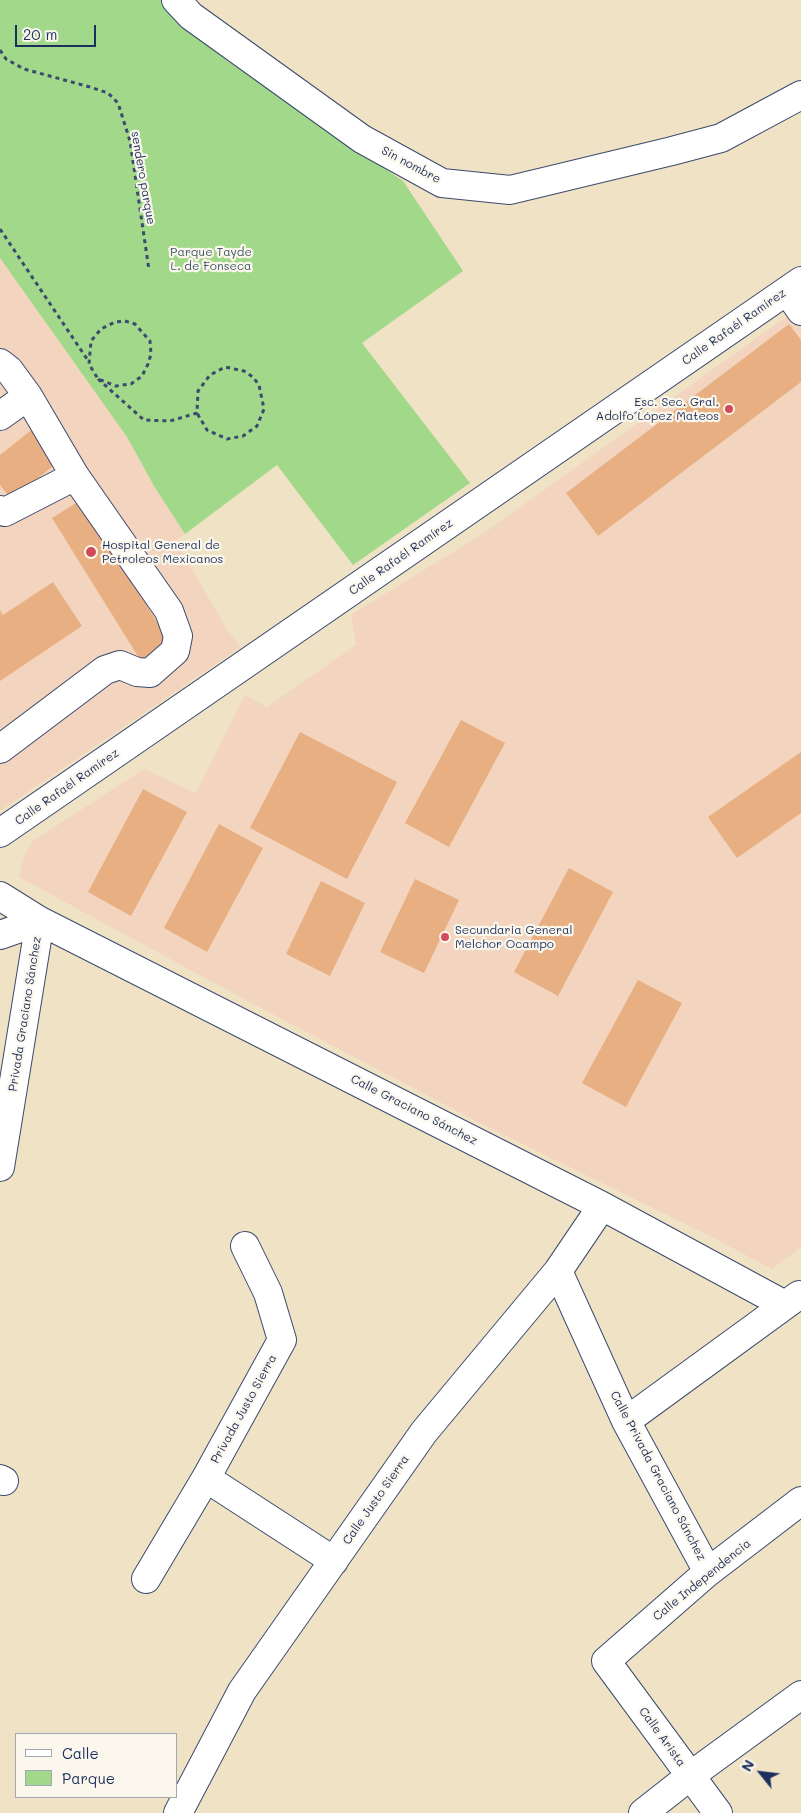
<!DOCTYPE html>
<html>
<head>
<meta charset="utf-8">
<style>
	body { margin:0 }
	#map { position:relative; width:801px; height:1813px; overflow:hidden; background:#f0e2c5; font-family:Mali,sans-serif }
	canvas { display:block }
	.legend { position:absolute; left:15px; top:1733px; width:162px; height:65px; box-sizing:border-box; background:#fbf7ec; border:1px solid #a1a7b3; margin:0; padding:6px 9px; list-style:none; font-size:15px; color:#1b2f5e }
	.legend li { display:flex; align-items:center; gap:10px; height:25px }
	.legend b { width:25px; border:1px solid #a1a7b3 }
	.north { position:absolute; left:736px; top:1748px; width:50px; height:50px; -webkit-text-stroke:4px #fbf7ec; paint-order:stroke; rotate:299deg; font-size:14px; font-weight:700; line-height:20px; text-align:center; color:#1b2f5e }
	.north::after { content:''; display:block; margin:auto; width:18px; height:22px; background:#1b2f5e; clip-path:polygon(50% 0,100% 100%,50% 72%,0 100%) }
	.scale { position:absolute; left:15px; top:25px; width:81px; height:22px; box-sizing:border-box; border:2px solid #1b2f5e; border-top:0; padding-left:6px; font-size:15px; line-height:18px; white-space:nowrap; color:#1b2f5e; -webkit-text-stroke:4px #fbf7ec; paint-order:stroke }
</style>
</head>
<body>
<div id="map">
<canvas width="801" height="1813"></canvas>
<ul class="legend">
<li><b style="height:6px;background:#fff"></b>Calle</li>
<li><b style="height:14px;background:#a1d88a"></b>Parque</li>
</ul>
<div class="north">N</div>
<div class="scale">20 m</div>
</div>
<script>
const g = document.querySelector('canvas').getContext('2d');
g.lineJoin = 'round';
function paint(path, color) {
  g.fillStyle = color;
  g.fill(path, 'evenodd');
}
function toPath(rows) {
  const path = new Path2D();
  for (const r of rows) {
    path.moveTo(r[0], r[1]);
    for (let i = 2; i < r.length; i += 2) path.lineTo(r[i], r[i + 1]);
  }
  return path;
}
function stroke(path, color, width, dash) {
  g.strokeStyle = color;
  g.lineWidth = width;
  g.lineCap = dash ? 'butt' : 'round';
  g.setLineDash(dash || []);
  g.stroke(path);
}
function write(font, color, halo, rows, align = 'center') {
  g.font = font + ' Mali,sans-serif';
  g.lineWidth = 4.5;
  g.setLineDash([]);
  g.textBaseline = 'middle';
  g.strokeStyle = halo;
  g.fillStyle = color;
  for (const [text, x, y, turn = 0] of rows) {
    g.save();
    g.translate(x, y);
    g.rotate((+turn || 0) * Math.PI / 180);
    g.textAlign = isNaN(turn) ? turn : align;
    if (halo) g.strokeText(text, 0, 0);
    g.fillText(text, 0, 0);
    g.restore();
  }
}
paint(toPath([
	[0,258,127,437,154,486,185,534,176,541,227,630,241,647,0,811],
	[793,312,801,325,801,1247,772,1269,710,1236,474,1120,244,999,19,877,24,857,33,841,144,769,196,793,245,695,267,707,356,645,351,615,484,533]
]), '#f3d4be');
paint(toPath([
	[0,0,165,0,226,60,403,181,463,271,362,343,470,483,353,565,277,465,185,534,154,486,127,437,0,258]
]), '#a1d88a');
paint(toPath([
	[789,324,801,340,801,382,598,536,566,493],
	[34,428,60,460,12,500,0,485,0,455],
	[81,500,173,648,144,666,52,518],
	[53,582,82,626,0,681,0,610,3,615],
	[461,720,505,743,449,847,405,823],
	[300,732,397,782,347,879,250,828],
	[801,752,801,813,737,858,708,817],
	[143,789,187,812,131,916,88,892],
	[219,824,263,848,207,952,164,928],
	[569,868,613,892,558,996,514,972],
	[415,879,459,900,424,973,380,952],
	[321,881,365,903,330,976,286,954],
	[638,980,682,1003,626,1107,582,1083]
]), '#e8b082');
const minor = toPath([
	[176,0,191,16,362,139,442,183,510,190,672,151,721,138,801,95],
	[787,291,801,311],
	[0,363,9,370,28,396,75,476,169,611,178,636,175,651,150,673,137,672,120,665,105,670,0,749],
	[0,416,28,396],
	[0,510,5,512,75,476],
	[0,833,801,281],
	[0,896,40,921,602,1206,785,1305],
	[0,935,40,921,0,1167],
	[558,1271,626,1421,708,1572],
	[626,1421,799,1295],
	[206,1478,334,1561],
	[0,1479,4,1481],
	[146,1579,206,1478,282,1340,268,1293,245,1246],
	[178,1813,242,1691,424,1432,558,1271,602,1206],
	[643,1813,690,1776,801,1695],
	[718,1813,606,1661,708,1572,801,1501]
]);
stroke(minor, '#3b4a6d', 30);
stroke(toPath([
	[0,50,6,59,24,69,90,87,108,93,118,103,130,141,149,270],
	[0,229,89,362],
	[125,321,135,324,150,341,151,354,148,364,142,376,131,384,116,386,98,379,89,364,91,341,101,329,115,322,125,321],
	[98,379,144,420,170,421,197,413,198,391,210,375,225,367,244,371,253,377,259,385,264,409,257,426,243,436,227,439,207,430,197,413]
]), '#3b4a6d', 3, [4, 4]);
stroke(minor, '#fff', 28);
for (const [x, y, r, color] of [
	[729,409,5,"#d1495b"],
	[91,552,6,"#d1495b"],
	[445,937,5,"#d1495b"]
]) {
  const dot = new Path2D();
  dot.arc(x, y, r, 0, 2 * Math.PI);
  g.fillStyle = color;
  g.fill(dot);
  stroke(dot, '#fbf7ec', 2);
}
write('12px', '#1b2f5e', '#fbf7ec', [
	["Sin nombre",411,165,28],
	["sendero parque",143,178,80],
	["Calle Rafaél Ramírez",734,327,-35],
	["Calle Rafaél Ramírez",401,557,-35],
	["Calle Rafaél Ramírez",67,787,-35],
	["Privada Graciano Sánchez",25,1014,-81],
	["Calle Graciano Sánchez",414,1110,27],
	["Privada Justo Sierra",244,1409,-61],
	["Calle Privada Graciano Sánchez",658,1476,62],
	["Calle Justo Sierra",376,1500,-55],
	["Calle Independencia",702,1580,-39],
	["Calle Arista",662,1737,54]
]);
write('12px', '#3c5969', '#fbf7ec', [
	["Parque Tayde",211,252],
	["L. de Fonseca",211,266]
]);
write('12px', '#1b2f5e', '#fbf7ec', [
	["Esc. Sec. Gral.",719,402,"right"],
	["Adolfo López Mateos",719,416,"right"],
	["Hospital General de",102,545],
	["Petroleos Mexicanos",102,559],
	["Secundaria General",455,930],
	["Melchor Ocampo",455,944]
], 'left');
</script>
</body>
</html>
